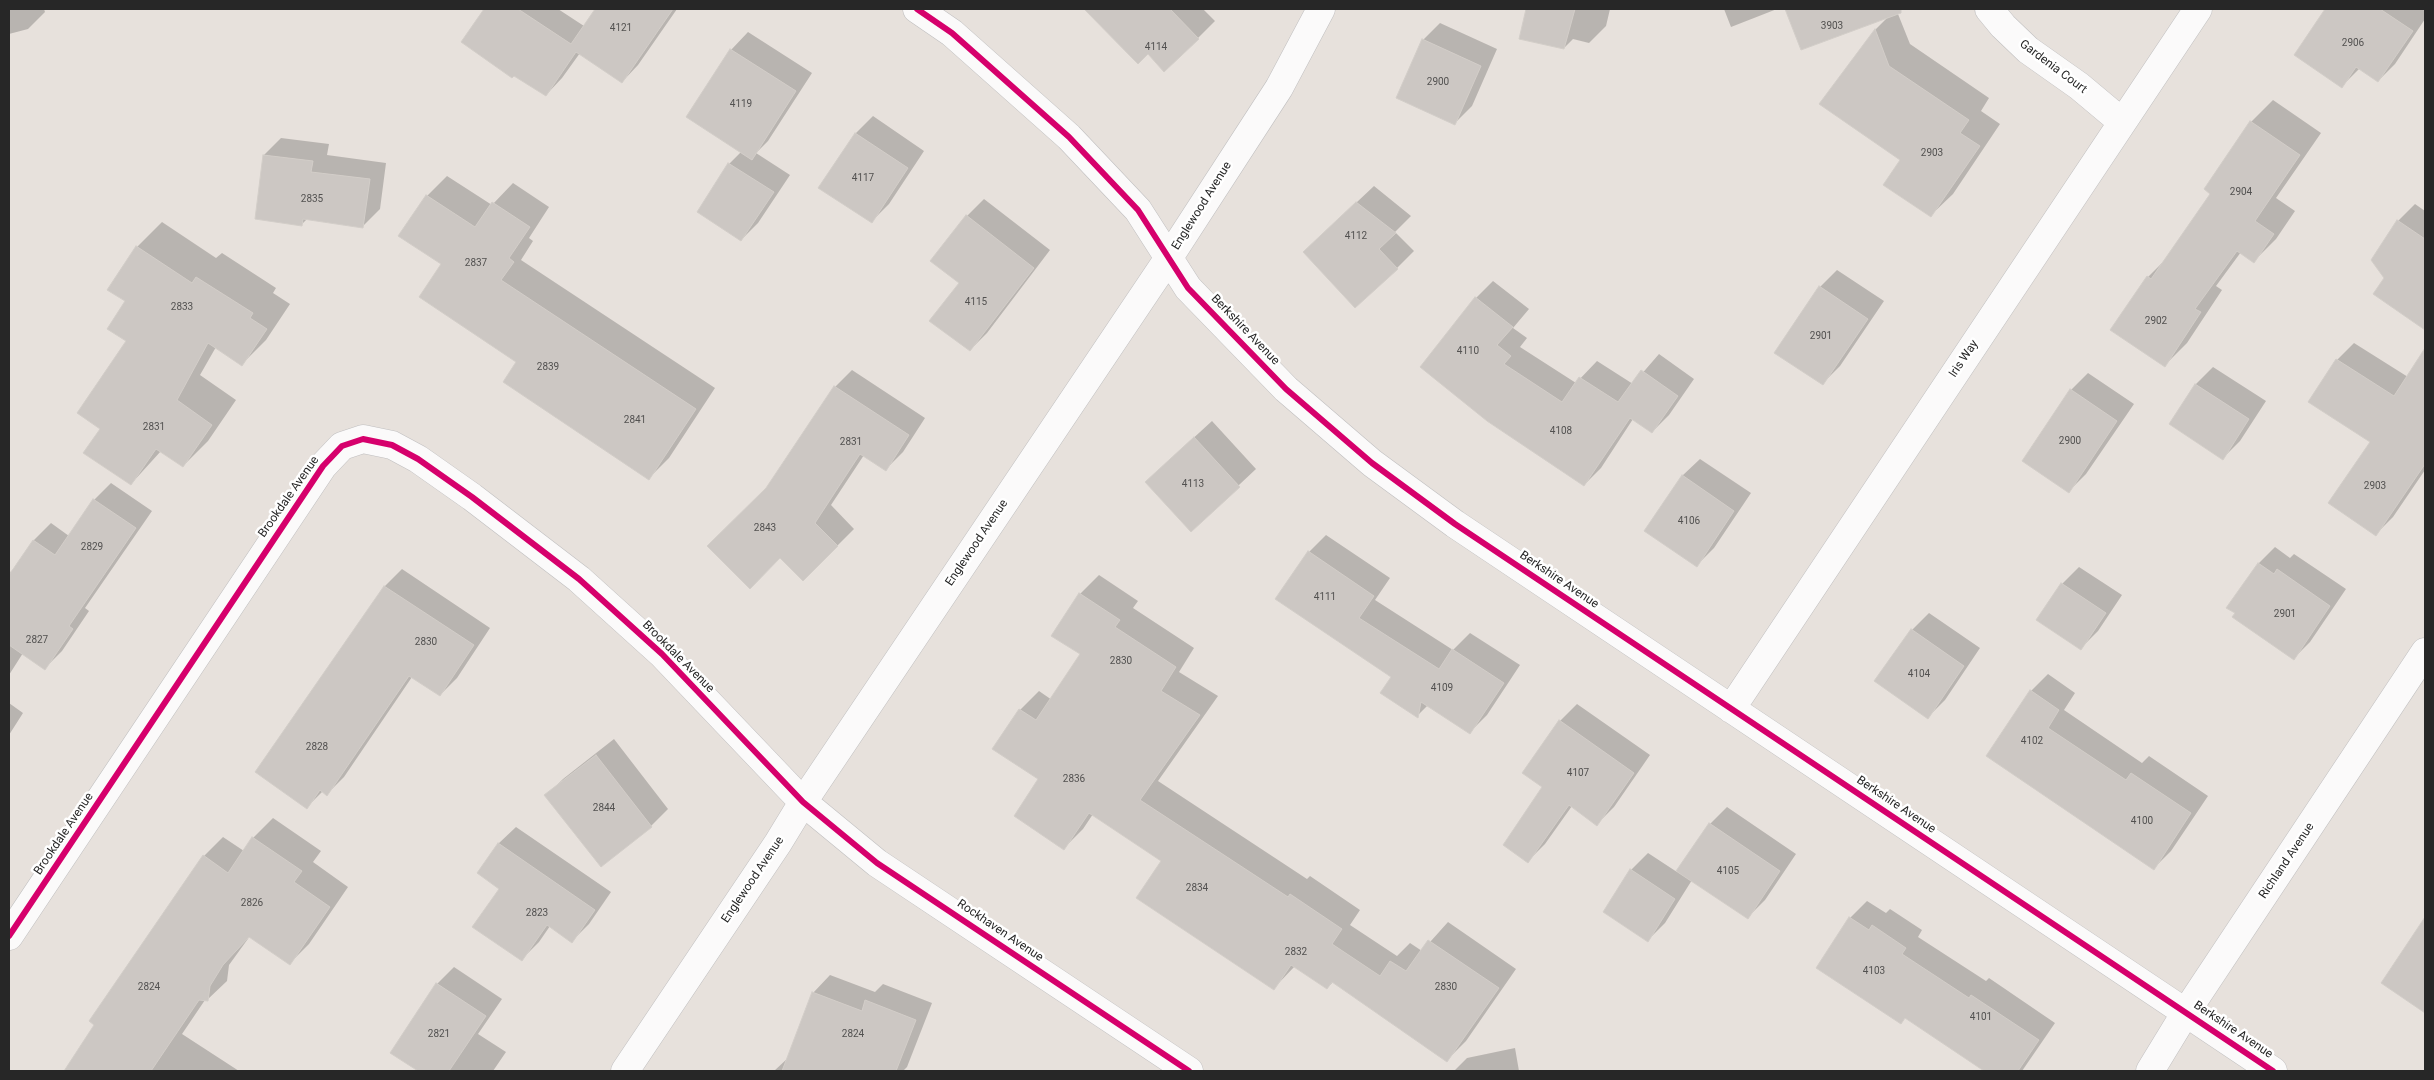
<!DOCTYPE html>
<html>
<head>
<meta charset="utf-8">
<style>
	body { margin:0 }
	#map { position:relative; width:2434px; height:1080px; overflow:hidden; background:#e7e1dc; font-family:Roboto,sans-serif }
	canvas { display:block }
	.frame { position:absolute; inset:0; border:10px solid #272727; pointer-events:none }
</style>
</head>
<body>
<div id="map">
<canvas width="2434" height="1080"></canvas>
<div class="frame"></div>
</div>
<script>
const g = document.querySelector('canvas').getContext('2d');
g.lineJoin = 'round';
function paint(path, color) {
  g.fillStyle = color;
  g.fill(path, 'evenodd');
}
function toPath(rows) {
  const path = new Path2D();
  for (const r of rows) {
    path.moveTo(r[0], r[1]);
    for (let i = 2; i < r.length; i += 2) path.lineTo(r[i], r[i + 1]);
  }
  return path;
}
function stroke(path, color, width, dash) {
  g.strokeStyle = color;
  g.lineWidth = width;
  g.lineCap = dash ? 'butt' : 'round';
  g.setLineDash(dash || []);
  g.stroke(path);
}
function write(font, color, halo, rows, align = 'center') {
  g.font = font + ' Roboto,sans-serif';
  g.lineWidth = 5;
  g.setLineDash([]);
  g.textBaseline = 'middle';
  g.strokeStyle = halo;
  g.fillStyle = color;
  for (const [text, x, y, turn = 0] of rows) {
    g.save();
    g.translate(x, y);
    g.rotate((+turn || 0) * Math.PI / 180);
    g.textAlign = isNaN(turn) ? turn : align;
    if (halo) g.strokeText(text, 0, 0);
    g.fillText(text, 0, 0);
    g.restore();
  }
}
paint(toPath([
	[9,9,44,9,45,12,28,29,9,34],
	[485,9,558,9,584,26,596,9,677,9,638,65,622,82,580,53,562,78,546,95,463,42],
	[1103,9,1203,9,1215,21,1198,38,1148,53,1094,17],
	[1528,9,1610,9,1606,26,1589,43,1573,39,1564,48,1521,38],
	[1724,9,1777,9,1731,27],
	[1787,9,1885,9,1872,22],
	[1896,9,1910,44,1989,98,1981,111,2000,124,1953,194,1931,215,1902,159,1820,104,1875,30],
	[2326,9,2422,9,2425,11,2425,19,2395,64,2378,81,2360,68,2342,86,2295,55],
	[1440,23,1497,49,1472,106,1455,123,1423,40],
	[748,32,812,73,768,141,756,153,790,175,758,223,741,240,729,164,741,152,688,117,731,50],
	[2273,100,2321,133,2276,198,2295,211,2276,239,2254,261,2241,252,2216,286,2222,290,2187,343,2165,365,2148,277,2170,255,2212,194,2251,122],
	[873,116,924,151,889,204,872,221,856,133],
	[281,138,329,144,327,155,386,163,380,209,363,226,307,219,302,224,264,155],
	[447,176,492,205,513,183,549,207,529,238,533,241,521,260,715,388,669,458,649,478,518,362,443,264,400,236,427,196],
	[1374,186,1411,216,1395,232,1414,251,1397,268,1322,235],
	[984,199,1050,250,987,333,970,350,967,216],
	[2415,204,2425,211,2425,307,2413,320,2385,278,2398,221],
	[162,222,216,258,222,253,276,288,273,293,290,304,266,340,242,364,216,347,200,375,236,400,208,441,183,466,161,451,131,484,102,428,128,341,127,301,109,289,137,247],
	[1837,270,1884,301,1840,366,1823,383,1820,287],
	[1493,281,1529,309,1513,328,1527,338,1520,347,1576,383,1597,361,1633,384,1659,354,1694,379,1669,415,1652,432,1633,419,1601,468,1584,485,1421,367,1476,298],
	[2354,343,2408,377,2425,350,2425,470,2393,517,2376,534,2372,441,2310,401,2337,360],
	[2213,367,2266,401,2240,441,2223,458,2170,424,2196,384],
	[852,370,925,418,903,452,886,469,864,455,831,505,854,529,803,580,768,487,835,387],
	[2088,373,2134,404,2086,474,2069,491,2071,390],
	[1212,421,1256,469,1191,530,1164,465],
	[1700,459,1751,493,1714,548,1697,565,1682,476],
	[111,483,152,511,85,608,89,611,62,651,45,668,23,653,9,675,9,573,14,569,34,540,51,523,69,536,94,500],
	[1326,535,1390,578,1375,600,1453,650,1470,633,1520,665,1487,715,1470,732,1428,705,1417,716,1309,552],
	[2275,547,2290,558,2294,554,2346,589,2310,642,2294,658,2258,564],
	[2079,567,2122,595,2098,631,2081,648,2038,620,2062,584],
	[402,569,490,628,457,678,440,695,412,677,344,777,327,794,323,791,307,807,385,586],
	[1099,575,1138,601,1133,608,1194,648,1179,672,1218,696,1158,781,1307,879,1310,876,1360,910,1350,925,1397,956,1410,943,1422,951,1448,922,1516,969,1466,1041,1447,1060,1333,982,1327,988,1295,966,1274,988,1162,861,1093,814,1083,829,1064,848,1040,779,1020,710,1039,691,1052,700,1082,654,1080,594],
	[1929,613,1980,648,1945,700,1928,717,1912,630],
	[2048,674,2075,693,2064,710,2142,763,2149,756,2208,796,2171,851,2154,868,1988,755,2031,691],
	[9,703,23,713,9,735],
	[1577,704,1650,755,1614,807,1597,824,1572,806,1545,844,1528,861,1560,721],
	[614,739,668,809,651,826,601,865,546,796,563,779],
	[1727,807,1796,854,1765,900,1748,917,1692,880,1665,923,1648,940,1631,870,1648,853,1677,872,1710,824],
	[273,818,321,851,313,862,348,887,309,944,290,963,250,936,229,965,227,981,207,1000,205,1000,182,1034,239,1071,66,1071,204,856,223,837,244,851,253,838],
	[516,827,611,892,589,924,572,941,550,926,539,942,522,959,501,888,498,844],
	[1867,901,1886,913,1890,909,1922,930,1918,937,1986,981,1989,978,2055,1023,2022,1071,1986,1071,1906,1017,1850,918],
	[2425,921,2425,1011,2383,983],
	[454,967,502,999,478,1034,506,1052,493,1071,420,1071,392,1053,437,984],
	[830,975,875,992,883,984,932,1003,907,1067,903,1071,857,1071,793,1046,813,993],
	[1515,1048,1519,1071,1454,1071,1467,1058],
	[788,1058,808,1071,774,1071]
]), '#0003');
const building = toPath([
	[484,9,518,9,571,44,595,9,673,9,622,83,576,52,546,96,514,76,512,78,461,42,484,9],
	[1084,9,1170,9,1199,39,1164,72,1148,54,1138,64,1084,9],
	[1526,9,1575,9,1564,49,1519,39,1526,9],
	[1785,9,1901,9,1901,13,1801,50,1785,9],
	[2325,9,2380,9,2413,31,2378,82,2356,67,2342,88,2294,55,2325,9],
	[1875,29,1889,66,1969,120,1960,133,1980,146,1931,217,1883,185,1900,160,1819,104,1875,29],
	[1422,39,1481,66,1455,125,1396,98,1422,39],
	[730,49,796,91,752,160,686,117,730,49],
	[2250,121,2300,155,2255,221,2274,234,2254,263,2237,251,2195,309,2201,312,2165,367,2110,330,2147,276,2151,279,2210,194,2204,189,2250,121],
	[855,133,908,168,872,223,818,188,855,133],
	[263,155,313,161,311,172,370,179,363,228,303,219,302,226,255,219,263,155],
	[728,163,774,192,741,241,697,212,728,163],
	[426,195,475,227,492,202,530,227,509,258,514,262,501,280,696,409,649,480,503,382,516,362,419,297,441,264,398,236,426,195],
	[1356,202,1396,233,1379,249,1398,269,1355,308,1303,252,1356,202],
	[966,215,1034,268,970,351,929,321,959,283,930,261,966,215],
	[2397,220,2425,239,2425,330,2373,294,2384,278,2371,260,2397,220],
	[136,246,192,283,196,277,253,313,250,318,267,329,242,366,208,343,177,400,212,425,183,467,156,449,131,485,83,453,100,429,77,413,126,341,107,329,125,301,107,290,136,246],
	[1819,286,1868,319,1823,385,1774,353,1819,286],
	[1475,297,1513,327,1497,345,1511,356,1504,364,1562,402,1579,377,1618,402,1641,370,1678,396,1652,433,1630,418,1584,486,1487,421,1420,367,1475,297],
	[2425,348,2425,464,2376,536,2328,503,2370,442,2308,402,2336,359,2394,396,2425,348],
	[2195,384,2249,419,2223,460,2169,424,2195,384],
	[834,386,909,435,886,471,860,454,815,523,838,546,803,581,780,558,750,589,707,546,766,488,834,386],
	[2070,389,2117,421,2069,493,2022,461,2070,389],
	[1194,437,1240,487,1191,532,1145,482,1194,437],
	[1682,475,1734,511,1697,567,1644,531,1682,475],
	[93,499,136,528,69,626,73,629,45,670,9,645,9,575,33,540,55,555,93,499],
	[1308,551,1374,596,1359,618,1439,669,1452,649,1504,683,1470,734,1421,702,1418,718,1380,693,1391,677,1275,599,1308,551],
	[2258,563,2274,574,2277,569,2330,606,2294,660,2232,617,2235,613,2226,608,2258,563],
	[2061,583,2106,613,2081,650,2036,620,2061,583],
	[384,586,474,645,440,696,409,676,327,796,320,790,307,809,255,772,384,586],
	[1079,593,1120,620,1115,627,1176,667,1161,691,1200,715,1140,800,1288,897,1290,894,1342,929,1332,944,1380,976,1390,961,1406,971,1428,940,1499,988,1447,1062,1332,982,1327,989,1291,965,1274,990,1136,898,1161,861,1089,813,1064,850,1014,816,1038,779,992,749,1019,709,1036,720,1080,654,1051,636,1079,593],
	[1911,629,1964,666,1928,719,1874,681,1911,629],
	[2030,690,2059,710,2048,728,2126,780,2131,773,2191,813,2154,870,1986,756,2030,690],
	[1559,720,1634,773,1597,826,1569,805,1528,863,1503,845,1542,787,1522,773,1559,720],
	[596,755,652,827,601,867,544,795,596,755],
	[1709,823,1780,871,1748,919,1676,871,1709,823],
	[252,837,302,871,294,882,330,907,290,965,249,937,223,965,210,986,208,1001,199,1000,151,1071,64,1071,94,1025,89,1021,203,855,228,873,252,837],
	[498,843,595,910,572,943,547,925,522,961,472,927,499,889,477,873,498,843],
	[1630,869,1675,899,1648,942,1603,912,1630,869],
	[1849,917,1869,930,1872,925,1906,948,1902,954,1969,998,1971,995,2039,1040,2018,1071,1984,1071,1905,1018,1901,1024,1816,968,1849,917],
	[2425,917,2425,1013,2381,983,2425,917],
	[436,983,486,1016,449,1071,418,1071,390,1053,436,983],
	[812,992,862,1011,865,1000,916,1020,896,1071,782,1071,812,992]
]);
paint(building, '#ccc7c3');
stroke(building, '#d2cdc8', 1);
const street = toPath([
	[917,9,952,33,1069,137,1138,210,1188,288,1286,389,1372,463,1455,524,2273,1071],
	[1989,9,2003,26,2028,50,2079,86,2122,122],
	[1731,709,2198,9],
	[9,936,323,466,342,446,363,439,392,445,418,459,472,497,579,579,662,654,803,802,877,863,1189,1071],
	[625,1071,778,843,803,802,1168,259,1279,88,1321,9],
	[2150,1071,2186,1012,2425,652]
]);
stroke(street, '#bfbebf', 29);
stroke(street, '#fbfafa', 28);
stroke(toPath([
	[917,9,952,33,1069,137,1138,210,1188,288,1286,389,1372,463,1455,524,2273,1071],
	[9,936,323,466,342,446,363,439,392,445,418,459,472,497,579,579,662,654,803,802,877,863,1189,1071]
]), '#d6006c', 6);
write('10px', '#525150', null, [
	["3903",1832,26],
	["4121",621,28],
	["2906",2353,43],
	["4114",1156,47],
	["2900",1438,82],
	["4119",741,104],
	["2903",1932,153],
	["4117",863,178],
	["2904",2241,192],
	["2835",312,199],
	["4112",1356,236],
	["2837",476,263],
	["4115",976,302],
	["2833",182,307],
	["2902",2156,321],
	["2901",1821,336],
	["4110",1468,351],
	["2839",548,367],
	["2841",635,420],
	["2831",154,427],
	["4108",1561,431],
	["2900",2070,441],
	["2831",851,442],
	["4113",1193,484],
	["2903",2375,486],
	["4106",1689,521],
	["2843",765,528],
	["2829",92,547],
	["4111",1325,597],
	["2901",2285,614],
	["2827",37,640],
	["2830",426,642],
	["2830",1121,661],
	["4104",1919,674],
	["4109",1442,688],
	["4102",2032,741],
	["2828",317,747],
	["4107",1578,773],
	["2836",1074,779],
	["2844",604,808],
	["4100",2142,821],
	["4105",1728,871],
	["2834",1197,888],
	["2826",252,903],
	["2823",537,913],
	["2832",1296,952],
	["4103",1874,971],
	["2824",149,987],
	["2830",1446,987],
	["4101",1981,1017],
	["2821",439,1034],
	["2824",853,1034]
]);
write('12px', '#272727', '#fff', [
	["Gardenia Court",2053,67,37],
	["Englewood Avenue",1202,206,-58],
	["Berkshire Avenue",1245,330,46],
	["Iris Way",1964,359,-56],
	["Brookdale Avenue",289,497,-55],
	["Englewood Avenue",977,543,-56],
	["Berkshire Avenue",1559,580,34],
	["Brookdale Avenue",678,657,45],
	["Berkshire Avenue",1896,805,34],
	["Brookdale Avenue",64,834,-56],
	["Richland Avenue",2287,861,-56],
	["Englewood Avenue",753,880,-56],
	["Rockhaven Avenue",1000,931,34],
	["Berkshire Avenue",2233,1030,34]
]);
</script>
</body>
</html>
